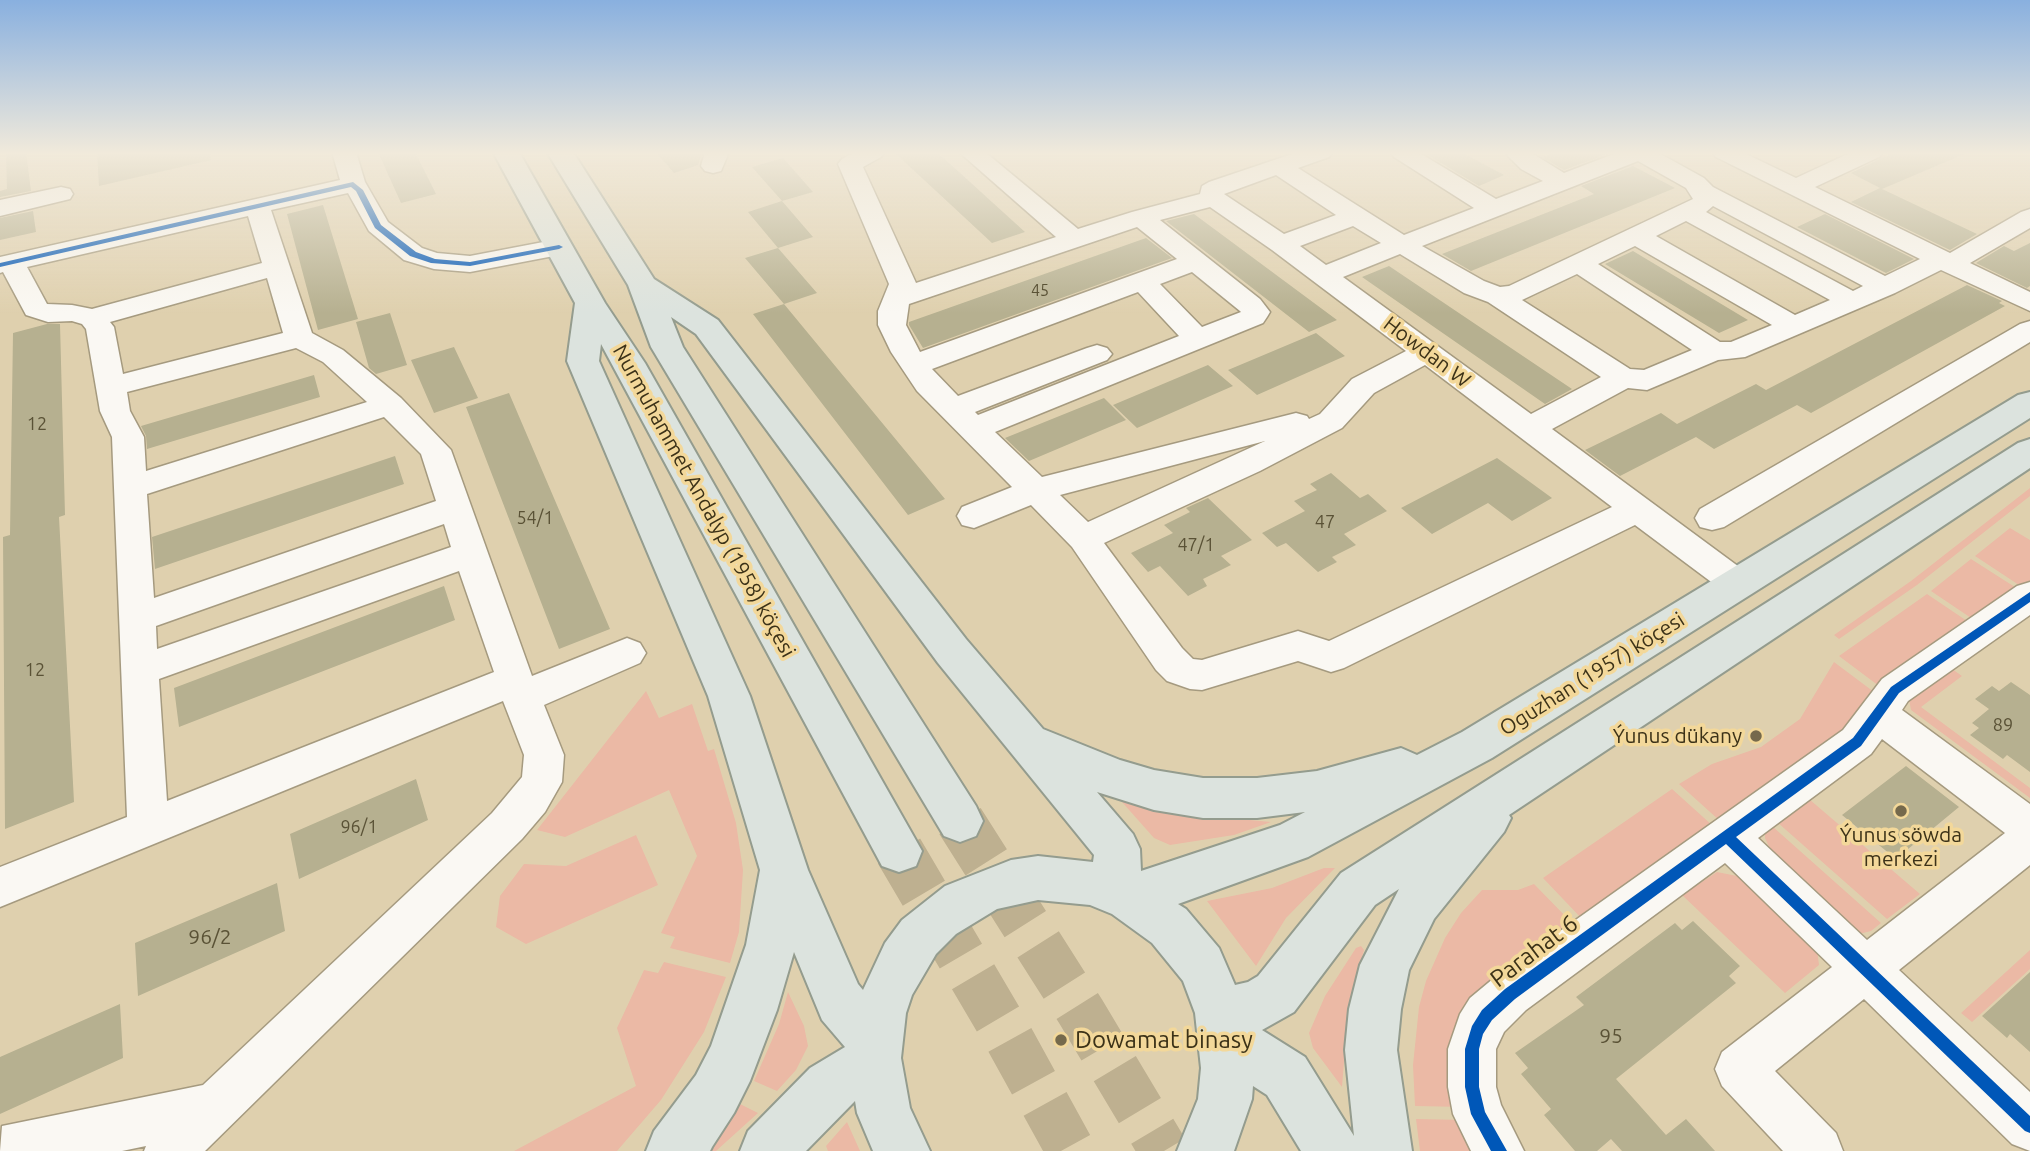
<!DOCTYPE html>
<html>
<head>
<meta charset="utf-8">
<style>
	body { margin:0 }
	canvas { display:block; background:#dfd0ae }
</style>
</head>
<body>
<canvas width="2030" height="1151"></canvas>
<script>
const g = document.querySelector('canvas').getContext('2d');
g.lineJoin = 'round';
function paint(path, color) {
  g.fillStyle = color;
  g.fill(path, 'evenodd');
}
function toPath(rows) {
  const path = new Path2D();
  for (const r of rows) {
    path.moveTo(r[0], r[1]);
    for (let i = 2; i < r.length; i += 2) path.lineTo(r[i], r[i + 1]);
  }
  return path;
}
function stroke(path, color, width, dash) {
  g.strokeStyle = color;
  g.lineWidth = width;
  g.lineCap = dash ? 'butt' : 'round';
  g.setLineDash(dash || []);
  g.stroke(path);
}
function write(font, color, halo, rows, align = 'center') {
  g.font = font + ' Ubuntu,sans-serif';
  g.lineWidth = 7;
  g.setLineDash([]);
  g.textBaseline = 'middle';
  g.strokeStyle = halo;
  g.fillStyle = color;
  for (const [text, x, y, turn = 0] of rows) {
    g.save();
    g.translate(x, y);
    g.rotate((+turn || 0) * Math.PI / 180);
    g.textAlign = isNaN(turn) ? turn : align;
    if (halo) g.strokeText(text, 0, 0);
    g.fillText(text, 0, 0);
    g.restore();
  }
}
paint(toPath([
	[2030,488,2030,496,1917,585,1839,639,1834,635,1911,581],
	[2010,528,2030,540,2030,581,2022,587,1975,556],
	[1971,559,2018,589,1974,620,1931,591],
	[1927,594,1970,623,1879,686,1839,656],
	[1834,662,1874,692,1842,733,1720,821,1679,784,1712,764,1761,747,1800,719],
	[1948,666,1962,676,1921,707,2030,788,2030,798,1911,710,1908,694],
	[646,691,659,718,692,704,708,751,714,749,736,823,743,870,739,932,730,963,670,948,675,937,661,933,697,856,669,790,565,837,537,830],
	[1672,789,1713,826,1583,920,1543,878],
	[1809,799,1920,894,1887,919,1777,822],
	[1124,801,1174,813,1271,822,1234,835,1170,845,1154,838,1122,802],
	[1772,826,1881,923,1871,931,1859,934,1773,855,1765,838,1765,831],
	[636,835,658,885,526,944,496,927,500,896,524,864,566,866],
	[1324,868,1335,868,1286,918,1256,966,1207,901,1272,888],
	[1717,872,1737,876,1743,881,1817,949,1819,965,1785,993,1682,895],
	[1534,884,1575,926,1498,983,1464,1107,1415,1106,1413,1065,1419,1007,1426,981,1445,938,1461,913,1482,890,1518,890],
	[1361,946,1364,950,1348,1010,1342,1087,1313,1048,1309,1033,1325,996,1356,948],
	[2030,950,2030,969,1972,1022,1961,1013],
	[664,962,726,977,704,1032,661,1100,617,1151,514,1151,636,1086,617,1028,644,970,658,973],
	[788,992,804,1026,808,1046,796,1070,777,1091,754,1081,779,1024],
	[740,1104,758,1113,716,1151,710,1151],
	[1416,1119,1467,1120,1483,1151,1420,1151],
	[847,1122,860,1151,828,1151,826,1146]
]), '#ebb9a5');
paint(toPath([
	[6,152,26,152,31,191,0,197,0,191,7,189],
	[97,152,210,152,211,160,99,186],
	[378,152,415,152,436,194,401,203],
	[656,152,702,152,698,165,674,173],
	[894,152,937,152,1025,232,992,243],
	[1423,152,1461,152,1504,175,1479,186],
	[1555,152,1608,152,1610,153,1564,170,1542,157],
	[1894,152,1969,152,1882,189,1851,173],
	[783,158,813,192,782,201,752,167],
	[1633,166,1675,188,1471,271,1442,254,1594,194,1581,186],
	[1880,188,1977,234,1950,250,1851,202],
	[782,201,813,237,778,248,748,212],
	[323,205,358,319,318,330,287,214],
	[33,211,36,232,0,240,0,218],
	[1194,214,1337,320,1309,332,1166,221],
	[1825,214,1914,259,1886,273,1797,227],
	[1146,238,1172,258,923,348,909,325,909,322],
	[2030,243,2030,286,2027,288,1976,263,2004,246,2014,251],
	[778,248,817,293,784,304,745,258],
	[1633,251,1748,320,1719,333,1605,264],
	[1389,266,1572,389,1545,404,1362,277],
	[1967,285,2002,301,1999,303,2005,306,1811,413,1797,405,1714,449,1696,437,1620,476,1585,450,1661,413,1677,424,1756,384,1766,390],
	[784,304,945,499,908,515,753,314],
	[390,313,407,365,376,374,369,368,356,322],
	[47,324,60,324,65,515,59,517,74,802,5,829,3,537,10,535,13,333],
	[1316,333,1345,356,1257,395,1228,370],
	[454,347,478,398,434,413,411,360],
	[1208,365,1233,386,1137,428,1113,405],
	[314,375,320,397,147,449,146,436,141,426],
	[509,393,610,629,559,649,466,407],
	[1104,398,1126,420,1029,461,1005,438],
	[395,456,404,484,155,569,152,537],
	[1497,458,1552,498,1512,521,1488,503,1432,534,1401,508],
	[1331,473,1360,498,1368,494,1387,511,1344,534,1356,545,1332,557,1337,562,1318,572,1286,543,1277,547,1262,533,1305,511,1294,501,1317,490,1310,484],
	[1208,498,1252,540,1221,556,1231,565,1203,579,1207,586,1188,596,1160,566,1148,572,1131,553,1173,533,1164,525,1190,512,1186,508],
	[444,586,455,620,179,727,174,688],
	[2011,682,2030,695,2030,772,2007,755,2003,759,1970,735,1979,728,1972,723,1989,709,1975,699,1992,686,1999,691],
	[1906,766,1959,807,1896,859,1842,815],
	[416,779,428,820,299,879,290,834],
	[277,883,285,931,138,996,135,943],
	[1693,921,1740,966,1729,976,1736,983,1616,1079,1666,1135,1686,1119,1715,1151,1622,1151,1611,1139,1597,1151,1575,1151,1544,1115,1551,1109,1521,1074,1528,1068,1515,1053,1584,1005,1576,997,1675,923,1682,930],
	[2030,972,2030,1052,2010,1034,2007,1038,1982,1016],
	[120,1004,123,1058,0,1114,0,1057]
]), '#b6b090');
stroke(toPath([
	[960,821,1081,1012,1164,1151],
	[899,851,1005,1031,1071,1151]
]), '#beb090', 49, [49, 24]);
const minor = toPath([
	[332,152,356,152,365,182,388,222,422,248,437,253,470,256,559,239,568,241,572,247,568,253,559,255,470,272,434,269,404,260,369,231,348,193,271,210,312,333,343,350,401,398,451,450,532,676,627,638,640,643,646,653,640,663,544,705,564,755,562,782,545,812,522,839,205,1151,144,1151,146,1146,122,1151,0,1151,2,1126,203,1085,492,813,522,777,524,755,503,701,0,907,0,867,127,817,112,437,100,411,86,329,82,324,72,321,48,322,26,315,3,272,0,273,0,257,340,180,332,152],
	[248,216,262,263,92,309,72,305,47,304,27,267,248,216],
	[267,278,283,333,123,374,114,327,110,322,267,278],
	[296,348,323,362,367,402,146,471,144,437,130,411,127,392,296,348],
	[384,417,421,454,436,501,154,598,147,494,384,417],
	[444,524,451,547,157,649,156,626,444,524],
	[459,571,494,672,167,801,159,679,459,571],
	[705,152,729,152,721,171,713,173,705,171,701,166,705,152],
	[855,152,885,152,881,157,863,167,916,283,1056,237,959,152,985,152,1078,229,1132,212,1200,194,1202,186,1209,182,1298,152,1333,152,1329,157,1298,168,1404,235,1474,208,1394,157,1390,152,1418,152,1496,199,1543,181,1521,169,1504,152,1530,152,1564,173,1619,152,1657,152,1704,178,1713,187,1885,276,1920,259,1716,157,1712,152,1742,152,1796,178,1852,152,1883,152,1879,157,1815,187,1950,253,2021,212,2030,209,2030,228,1970,263,2030,292,2030,311,1941,270,1895,293,1745,357,1718,360,1647,390,1628,388,1552,429,1750,575,1756,584,1750,593,1738,597,1726,593,1635,525,1344,668,1331,672,1298,661,1202,690,1190,689,1167,681,1156,670,1072,547,1031,505,974,528,962,525,957,516,962,507,1012,487,917,391,891,352,878,325,878,311,889,284,838,164,842,159,855,152],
	[1638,161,1686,188,1693,199,1509,286,1500,287,1484,281,1422,246,1638,161],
	[1276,175,1336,215,1284,234,1224,194,1276,175],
	[1713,206,1863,286,1853,291,1706,212,1713,206],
	[1210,207,1272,250,1406,351,1352,379,1320,414,1309,419,1307,416,1296,413,1042,477,995,432,1263,323,1267,317,1270,312,1260,299,1160,220,1210,207],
	[1686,221,1830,300,1795,315,1656,236,1686,221],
	[1353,226,1381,243,1326,265,1300,246,1353,226],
	[1137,227,1177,259,920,352,906,325,909,304,1137,227],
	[1635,246,1772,325,1731,342,1720,342,1598,264,1635,246],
	[1400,254,1464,293,1488,302,1601,377,1531,414,1343,277,1400,254],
	[1192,272,1240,311,1241,312,1202,327,1160,284,1192,272],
	[1577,274,1692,350,1644,370,1630,369,1522,300,1577,274],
	[1138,292,1179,336,978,415,975,412,1107,360,1112,354,1107,348,1097,345,1087,348,958,396,932,369,1138,292],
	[1425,365,1612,507,1329,641,1298,631,1202,660,1193,659,1182,648,1104,543,1260,471,1342,428,1374,393,1425,365],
	[1265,441,1088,522,1060,495,1265,441],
	[61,187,70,189,73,194,70,199,0,216,0,200,61,187],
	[2030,321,2030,342,1724,527,1712,530,1700,527,1695,518,1700,509,2020,324,2030,321],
	[2030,582,2030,615,1908,701,1902,710,2030,804,2030,865,1899,970,2030,1092,2030,1151,2012,1144,1864,999,1775,1071,1836,1133,1843,1151,1783,1151,1722,1086,1715,1069,1722,1052,1832,967,1725,863,1526,1010,1504,1032,1496,1049,1496,1087,1501,1105,1524,1151,1471,1151,1453,1114,1448,1087,1448,1049,1460,1014,1470,998,1494,978,1843,730,1882,679,2017,586,2030,582],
	[1882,739,2005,833,1867,940,1758,838,1871,754,1882,739]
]);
const major = toPath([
	[493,152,519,152,605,303,645,363,922,851,916,866,899,872,882,866,601,344,599,361,750,696,808,870,858,984,863,990,885,943,902,920,945,886,1011,860,1038,856,1093,862,1094,855,938,663,696,334,671,317,683,347,976,806,983,821,976,836,960,842,944,836,651,347,628,285,547,152,573,152,654,279,718,320,966,639,1043,729,1120,760,1154,770,1203,778,1257,778,1317,771,1401,748,1417,755,1462,732,2018,395,2030,392,2030,418,1492,758,1308,857,1178,904,1186,909,1219,948,1235,985,1248,982,1258,976,1341,873,2018,443,2030,439,2030,468,1509,815,1511,818,1504,832,1434,919,1409,970,1401,1009,1397,1050,1412,1151,1301,1151,1267,1095,1253,1086,1252,1099,1234,1151,1177,1151,1198,1099,1201,1068,1195,1013,1183,981,1152,943,1112,914,1090,905,1038,900,997,909,956,934,936,954,912,995,906,1013,901,1058,910,1108,930,1151,873,1151,857,1113,855,1101,806,1151,740,1151,748,1131,810,1068,845,1047,822,1020,794,952,777,1010,750,1081,734,1113,712,1147,710,1151,646,1151,654,1131,696,1075,711,1046,746,945,760,870,708,696,567,361,575,303,493,152],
	[1097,792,1154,810,1203,818,1257,818,1305,812,1280,825,1141,871,1140,849,1133,834,1097,792],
	[1399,889,1360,965,1349,1009,1345,1050,1354,1136,1305,1057,1262,1030,1294,1012,1375,905,1399,889]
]);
stroke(minor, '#a59a7f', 3);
stroke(major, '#949c8e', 4);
paint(minor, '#faf8f3');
paint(major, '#dce3de');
paint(toPath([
	[353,182,363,190,381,225,416,252,435,259,470,262,559,245,563,247,559,249,470,266,431,263,410,256,375,228,356,191,351,187,0,267,0,263,353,182],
	[2030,592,2030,602,1899,693,1861,746,1736,837,2030,1116,2030,1133,2025,1131,1726,844,1515,999,1492,1020,1483,1034,1479,1049,1479,1087,1485,1112,1507,1151,1491,1151,1471,1114,1465,1087,1465,1049,1472,1026,1482,1010,1505,989,1853,738,1891,687,2030,592]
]), '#0057b8');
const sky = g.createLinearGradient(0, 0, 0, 313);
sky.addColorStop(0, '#89b0df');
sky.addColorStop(0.49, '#f1eadb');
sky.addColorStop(1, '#f1eadb00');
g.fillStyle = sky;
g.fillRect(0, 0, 2030, 313);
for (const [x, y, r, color] of [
	[1756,736,7,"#75694c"],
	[1901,811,7,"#75694c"],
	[1061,1040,7,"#75694c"]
]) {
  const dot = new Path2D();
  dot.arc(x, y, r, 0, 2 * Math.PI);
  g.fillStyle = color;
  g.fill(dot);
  stroke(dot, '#f3d89a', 2.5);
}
write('16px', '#5a5236', null, [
	["45",1040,291]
]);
write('18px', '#5a5236', null, [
	["12",37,424],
	["54/1",535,518],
	["47",1325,522],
	["47/1",1196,545],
	["12",35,670],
	["89",2003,725],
	["96/1",359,827]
]);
write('21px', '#3c3218', '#f3d89a', [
	["Howdan W",1427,352,37],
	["Nurmuhammet Andalyp (1958) köçesi",704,501,61],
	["Oguzhan (1957) köçesi",1592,674,-32]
]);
write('21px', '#3c3218', '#f3d89a', [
	["Ýunus dükany",1742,736],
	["Ýunus söwda",1901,835,"center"],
	["merkezi",1901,859,"center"]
], 'right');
write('21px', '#5a5236', null, [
	["96/2",210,937],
	["95",1611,1036]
]);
write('24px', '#3c3218', '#f3d89a', [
	["Parahat 6",1534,951,-37]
]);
write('24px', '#3c3218', '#f3d89a', [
	["Dowamat binasy",1075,1040]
], 'left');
</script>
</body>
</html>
